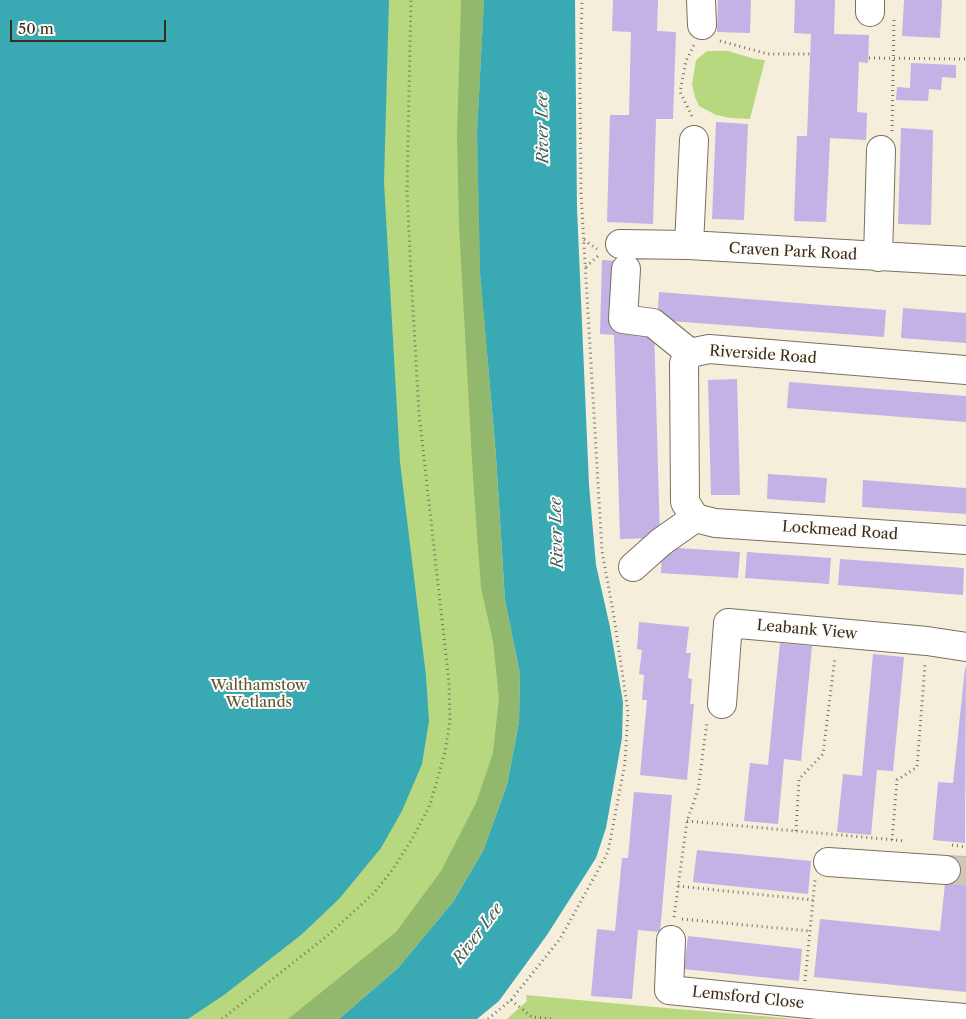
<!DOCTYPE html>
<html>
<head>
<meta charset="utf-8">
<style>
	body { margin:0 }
	#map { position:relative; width:966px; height:1019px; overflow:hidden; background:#f5eedb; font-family:"Libre Caslon Text",serif }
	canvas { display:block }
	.scale { position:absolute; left:10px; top:20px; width:156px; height:22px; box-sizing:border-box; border:2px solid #3b2a1e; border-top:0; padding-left:6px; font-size:15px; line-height:18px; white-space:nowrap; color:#3b2a1e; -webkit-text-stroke:4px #fdfcf7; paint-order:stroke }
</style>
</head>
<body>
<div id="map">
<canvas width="966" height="1019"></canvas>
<div class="scale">50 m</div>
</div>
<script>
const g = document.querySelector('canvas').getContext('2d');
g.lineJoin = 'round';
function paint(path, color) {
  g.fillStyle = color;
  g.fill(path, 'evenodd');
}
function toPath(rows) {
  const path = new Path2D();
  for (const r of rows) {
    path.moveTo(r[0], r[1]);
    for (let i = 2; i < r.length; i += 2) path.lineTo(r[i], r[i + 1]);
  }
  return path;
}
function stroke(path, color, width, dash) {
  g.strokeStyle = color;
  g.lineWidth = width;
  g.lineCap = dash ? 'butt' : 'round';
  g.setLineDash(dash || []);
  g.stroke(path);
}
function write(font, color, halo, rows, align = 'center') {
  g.font = font + ' "Libre Caslon Text",serif';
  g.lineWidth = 4;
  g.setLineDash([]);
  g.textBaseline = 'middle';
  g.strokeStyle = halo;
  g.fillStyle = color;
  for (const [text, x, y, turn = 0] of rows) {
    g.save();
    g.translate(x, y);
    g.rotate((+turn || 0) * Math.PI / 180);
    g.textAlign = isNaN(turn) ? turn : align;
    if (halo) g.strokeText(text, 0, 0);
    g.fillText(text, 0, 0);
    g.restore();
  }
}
paint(toPath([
	[0,0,484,0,477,131,507,785,339,1019,0,1019],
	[707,51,728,51,755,59,765,60,750,119,730,118,716,115,699,106,695,97,692,85,696,60],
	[526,995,643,1006,797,1019,507,1019,527,1001]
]), '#b8d87f');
paint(toPath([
	[461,0,484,0,477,131,480,272,496,456,505,600,520,674,519,722,507,785,483,851,453,902,398,968,339,1019,288,1019,396,932,441,871,476,803,493,753,499,698,493,641,481,588,473,478,459,225,457,136]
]), '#92b86e');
paint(toPath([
	[0,0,389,0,384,182,400,462,426,676,429,721,422,764,402,811,381,848,339,899,301,935,224,995,188,1019,0,1019],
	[484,0,575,0,577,208,589,485,596,565,610,627,623,702,622,738,606,828,596,858,547,935,499,1001,477,1019,339,1019,398,968,453,902,483,851,507,785,519,722,520,674,505,600,496,456,480,272,477,131]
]), '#39aab3');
paint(toPath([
	[613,0,658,0,657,31,676,32,673,119,656,119,653,224,607,222,610,115,629,115,631,32,612,31],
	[718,0,751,0,750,33,717,32],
	[795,0,835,0,834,34,869,35,868,63,859,62,857,112,867,113,866,140,830,138,826,222,794,221,797,136,807,136,811,34,794,33],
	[904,0,942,0,940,38,902,36],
	[911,63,956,65,956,78,942,77,941,90,929,89,928,101,896,100,897,87,910,88],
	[716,122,748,124,744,220,712,219],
	[901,128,933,130,931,225,898,224],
	[602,260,619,261,617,329,654,328,660,538,620,539,614,335,600,334],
	[659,292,886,310,884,337,657,320],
	[903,308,966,313,966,343,901,338],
	[737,379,740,495,711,495,708,380],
	[789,382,966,396,966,422,787,408],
	[768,474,827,478,825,503,767,499],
	[863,480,966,488,966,514,862,507],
	[662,547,740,552,738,578,661,573],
	[747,552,831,558,829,584,745,578],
	[840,559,964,568,963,595,838,585],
	[639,622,689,627,686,653,691,653,688,678,692,679,690,704,694,704,687,780,640,775,647,700,642,700,644,675,639,674,642,650,637,649],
	[780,643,812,646,801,761,784,759,778,824,744,821,750,763,768,765],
	[873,654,904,657,893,771,877,770,871,835,837,832,843,774,862,776],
	[965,668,966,668,965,843,933,840,938,782,953,783],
	[634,792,672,795,660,932,638,930,632,999,591,996,597,929,615,931,622,858,628,858],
	[697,850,811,861,808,894,693,882],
	[948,855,966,856,966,992,814,977,820,919,940,931],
	[688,936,802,949,799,981,684,969]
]), '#c2b2e5');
stroke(toPath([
	[946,870,966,871]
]), '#d0c7b5', 28, [28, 14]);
const minor = toPath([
	[701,0,702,25],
	[870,12,870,0],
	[620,244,689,245,966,261],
	[689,245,694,140],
	[878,257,881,150],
	[626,269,623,319,653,323,690,353],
	[966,370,709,349,690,353,684,363,685,502,695,518,715,523,966,540],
	[633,567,661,542,695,518],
	[722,704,728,623,927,641,966,647],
	[828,862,946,870],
	[671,940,669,990,858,1009,966,1018]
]);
stroke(minor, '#7c6f60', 30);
stroke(toPath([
	[720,41,768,54,810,54],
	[869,58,966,59],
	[692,116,680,92,686,61,694,45],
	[892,131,894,17],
	[584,240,597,249],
	[586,267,599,255],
	[687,821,906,841],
	[796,831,799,779,823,754,835,657],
	[892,840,897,780,917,767,925,665],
	[952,845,966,847],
	[678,886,813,900],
	[674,917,687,821,698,790,707,722],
	[682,919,810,931],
	[805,981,815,880],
	[511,1000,532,1017,552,1019],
	[222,1019,327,936,374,893,393,869,412,839,430,805,445,752,450,721,449,683,419,413,411,276,407,189,411,0],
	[488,1019,511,1000,560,939,608,852,625,763,628,712,614,617,602,551,581,193,580,83,582,0]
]), '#7c6f60', 3, [1, 4]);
stroke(minor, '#fff', 28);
write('15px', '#3b2a1e', '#fdfcf7', [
	["Craven Park Road",793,252,3],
	["Riverside Road",763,355,4],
	["Lockmead Road",840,531,4],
	["Leabank View",807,630,5],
	["Lemsford Close",748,998,6]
]);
write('15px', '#5a5636', '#fdfcf7', [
	["Walthamstow",259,686],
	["Wetlands",259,703]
]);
write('italic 16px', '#3a5d5a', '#fdfcf7', [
	["River Lee",543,128,-91],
	["River Lee",557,533,-92],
	["River Lee",478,934,-53]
]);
</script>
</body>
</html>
